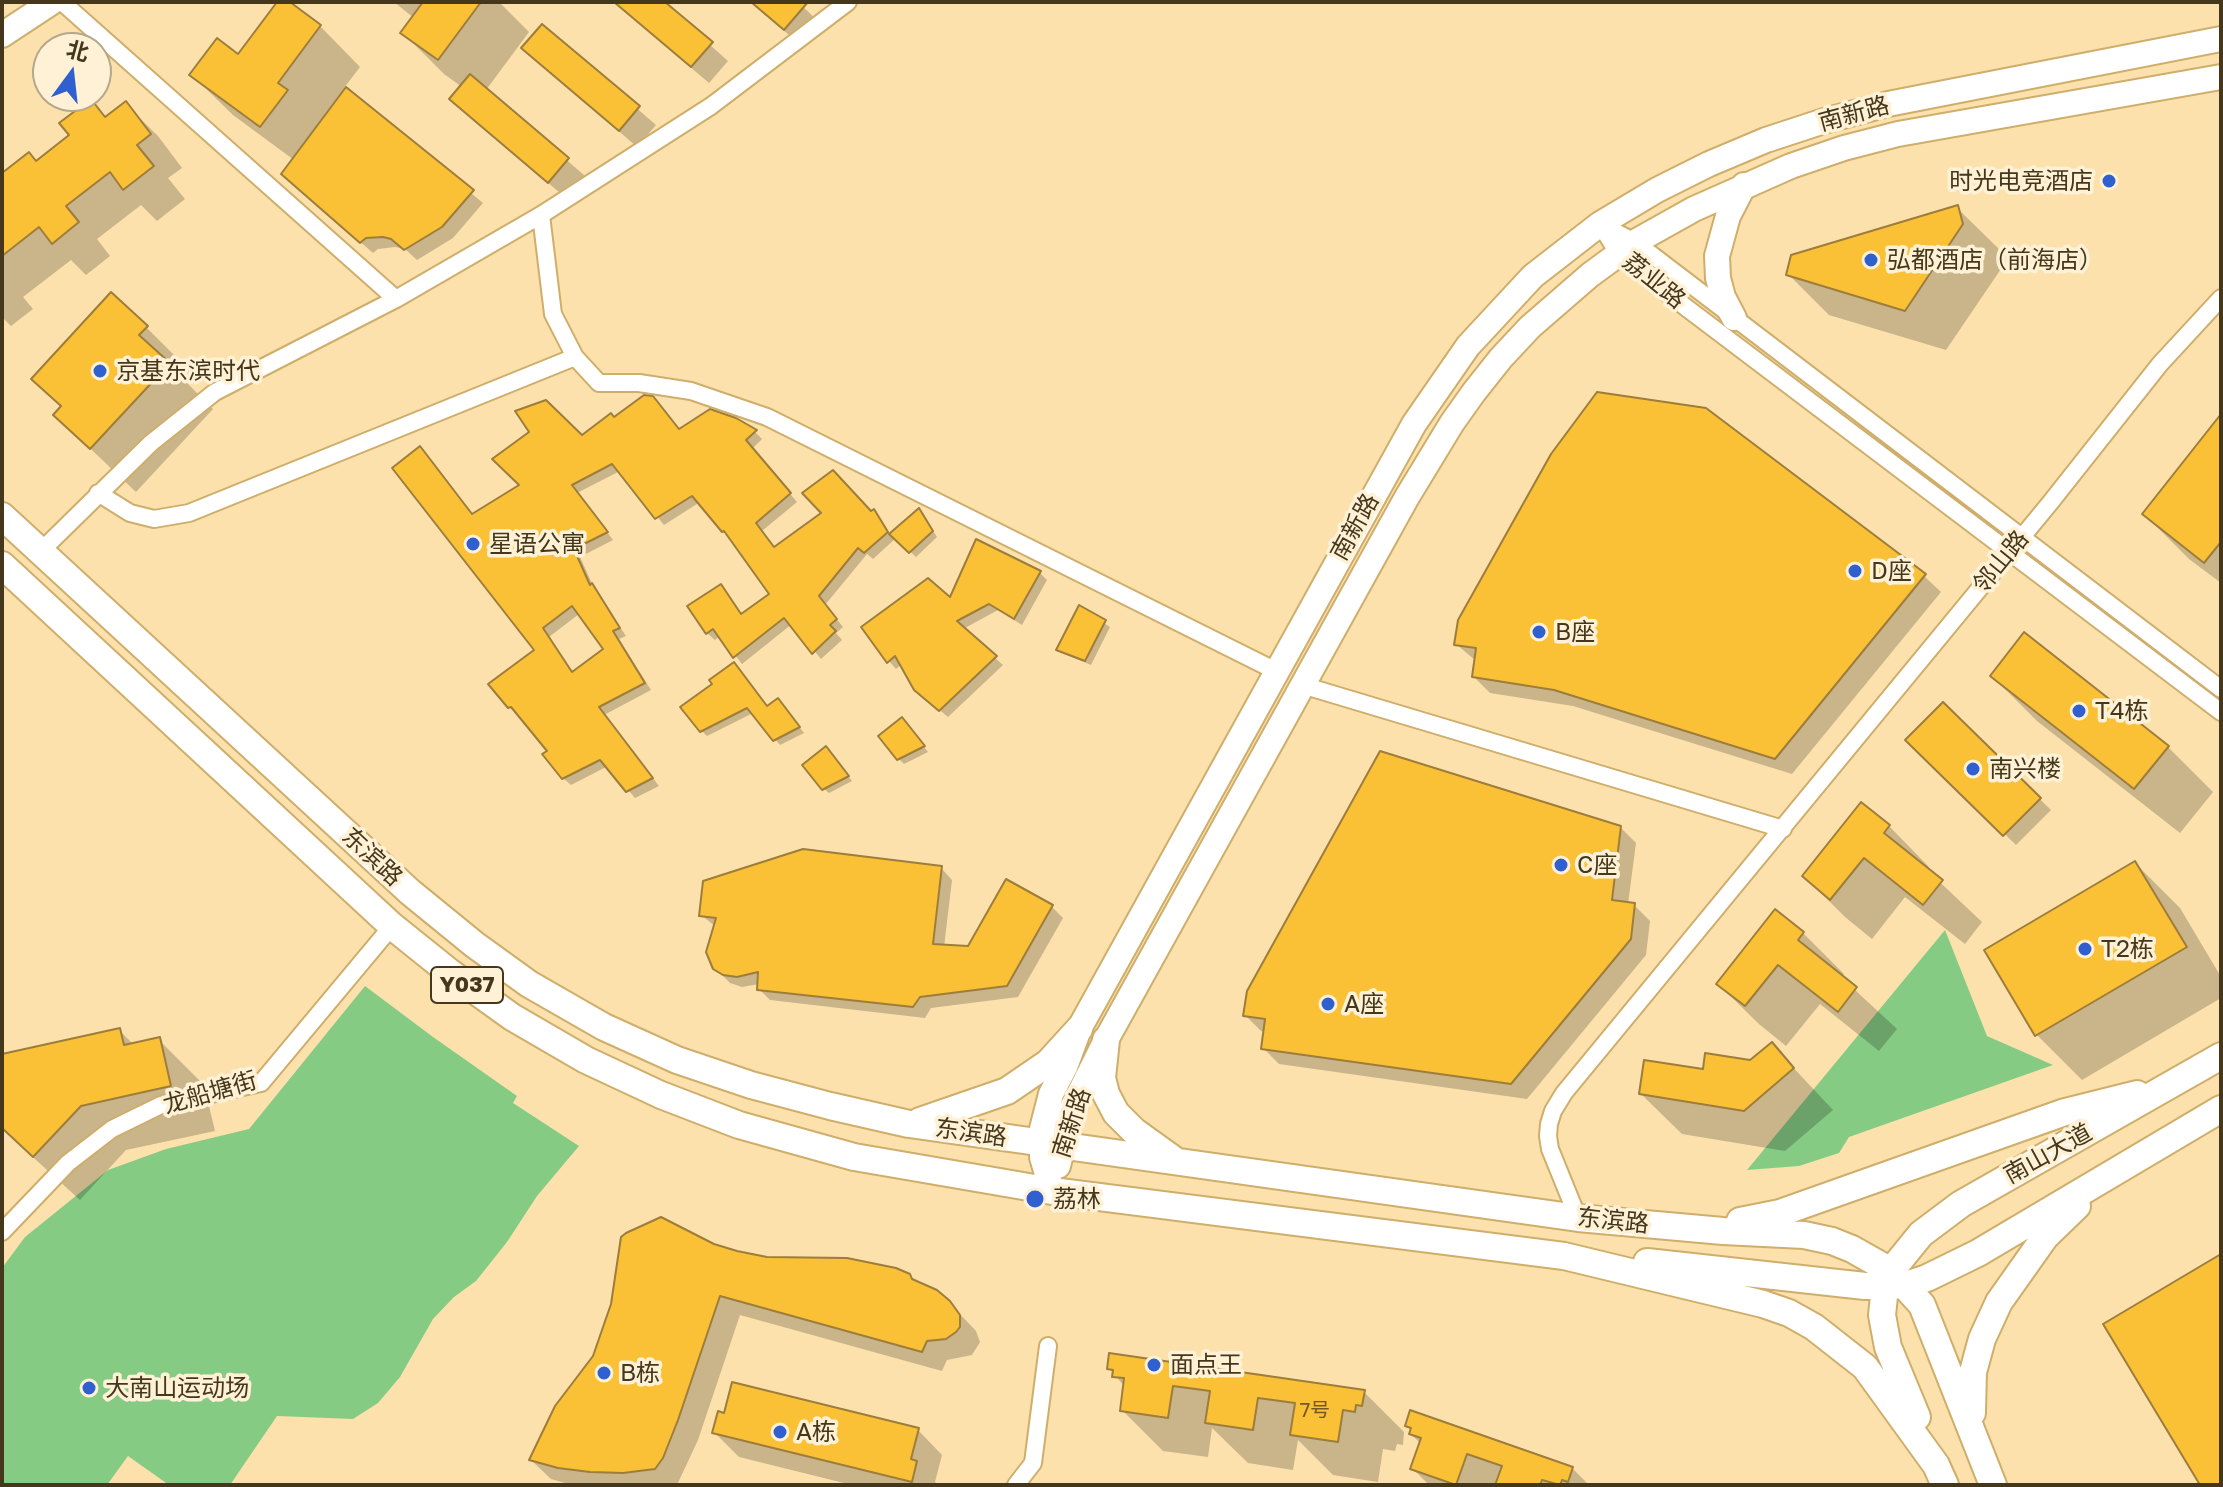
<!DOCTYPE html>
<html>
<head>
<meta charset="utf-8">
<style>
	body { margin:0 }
	#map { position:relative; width:2223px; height:1487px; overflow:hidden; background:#fde1ac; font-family:"Golos Text","Noto Sans SC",sans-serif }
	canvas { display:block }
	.frame { position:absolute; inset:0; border:4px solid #44371b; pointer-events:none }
	.north { position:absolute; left:32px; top:32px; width:80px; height:80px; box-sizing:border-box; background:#fef1d6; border:2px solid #b4a78b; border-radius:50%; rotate:15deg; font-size:22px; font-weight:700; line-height:32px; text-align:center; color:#44371b }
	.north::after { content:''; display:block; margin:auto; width:28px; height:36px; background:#3060cf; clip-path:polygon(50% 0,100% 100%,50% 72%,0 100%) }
</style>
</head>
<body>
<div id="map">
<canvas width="2223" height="1487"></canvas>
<div class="frame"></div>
<div class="north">北</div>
</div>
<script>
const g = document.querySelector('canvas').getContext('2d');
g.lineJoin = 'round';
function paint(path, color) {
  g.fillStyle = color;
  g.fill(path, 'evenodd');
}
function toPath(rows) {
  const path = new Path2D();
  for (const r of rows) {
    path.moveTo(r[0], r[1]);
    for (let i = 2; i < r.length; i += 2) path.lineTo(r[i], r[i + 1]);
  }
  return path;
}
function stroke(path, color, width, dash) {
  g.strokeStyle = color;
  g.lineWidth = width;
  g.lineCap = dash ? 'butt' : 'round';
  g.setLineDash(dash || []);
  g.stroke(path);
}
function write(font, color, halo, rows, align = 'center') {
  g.font = font + ' "Golos Text","Noto Sans SC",sans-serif';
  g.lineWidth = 7;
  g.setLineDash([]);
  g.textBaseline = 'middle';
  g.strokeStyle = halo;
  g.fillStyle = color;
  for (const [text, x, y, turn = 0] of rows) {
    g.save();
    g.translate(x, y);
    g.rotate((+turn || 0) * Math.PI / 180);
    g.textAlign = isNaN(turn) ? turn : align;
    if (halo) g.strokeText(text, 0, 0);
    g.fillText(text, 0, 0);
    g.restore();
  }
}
paint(toPath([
	[1945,930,1987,1036,2053,1065,1849,1137,1839,1153,1799,1166,1747,1170],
	[365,986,433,1037,517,1096,513,1103,579,1146,537,1196,507,1242,476,1281,454,1297,433,1319,400,1377,378,1403,353,1419,277,1416,230,1485,169,1485,128,1456,107,1485,2,1485,2,1268,25,1237,108,1170,166,1149,249,1129]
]), '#86cb84');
paint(toPath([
	[279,2,287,2,320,26,360,67,344,88,483,203,453,238,417,260,405,249,395,247,378,249,373,253,295,185,294,160,233,115,192,75,239,57],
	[394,2,499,2,529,32,486,90,585,176,566,198,469,116,462,87,444,74,403,33,414,18],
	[614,2,662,2,728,61,709,83],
	[750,2,798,2,821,24,802,46],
	[542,26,656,125,637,147,523,48],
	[91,101,107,118,125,104,158,136,182,168,168,178,185,199,157,221,141,205,97,239,110,256,86,275,71,260,23,297,33,309,11,326,2,317,2,175,37,162,71,136],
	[1957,208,1998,248,2003,266,1946,350,1829,315,1788,274],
	[146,327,191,372,184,380,213,409,136,492,55,415],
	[2221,417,2221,583,2189,559,2144,514],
	[615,420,679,431,735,420,755,432,762,439,752,449,797,502,762,531,775,549,874,511,891,535,924,516,937,537,916,557,896,538,873,559,867,554,825,605,843,627,836,633,842,640,821,659,792,624,742,664,720,636,715,640,707,633,690,607,721,587,742,615,771,594,731,539,700,502,664,525,620,471,577,493,613,540,580,557,594,588,626,636,619,639,651,690,604,715,659,786,635,798,608,766,571,785,563,778,549,751,510,707,537,650,473,516,522,485,582,438],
	[579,614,605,649,573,673,549,637],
	[1040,573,1047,580,1022,625,998,610,963,629,1003,665,948,717,924,697,902,664,896,669,889,661,950,600],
	[1924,576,1941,592,1792,774,1573,706,1490,693,1474,677,1476,661,1456,644],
	[1080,607,1110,627,1091,665,1064,654,1059,649],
	[1992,676,2168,747,2213,792,2180,833,2037,721],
	[715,684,768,708,782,705,804,733,780,745,753,713,707,736,701,730],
	[1943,704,2051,810,2016,845,1908,740],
	[907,725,928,752,904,764,899,759],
	[831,754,852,781,829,793,823,788],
	[1889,826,1929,867,1927,870,1982,922,1965,944,1905,897,1872,939,1845,917,1804,876],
	[1620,827,1636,843,1628,904,1634,905,1650,921,1646,955,1527,1099,1279,1064,1263,1048,1265,1032,1261,1031,1246,1016],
	[2135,863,2180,908,2221,977,2221,998,2082,1080,2037,1035,1986,951],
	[941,868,952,880,944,947,969,948,1052,907,1063,918,1018,997,931,1008,925,1018,770,1000,759,989,759,984,742,987,730,983,711,964,715,926,701,915],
	[1776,912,1803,933,1844,974,1841,977,1897,1029,1879,1051,1820,1004,1786,1046,1759,1024,1718,984],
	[119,1030,134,1045,159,1040,204,1085,215,1131,126,1150,80,1200,2,1129,2,1056],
	[1772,1045,1833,1110,1785,1151,1682,1134,1641,1094,1704,1071,1751,1062],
	[713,1245,767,1259,909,1275,956,1310,976,1331,980,1342,972,1355,947,1360,942,1371,740,1315,698,1440,677,1485,572,1485,551,1479,531,1460],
	[1109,1368,1364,1392,1404,1432,1403,1445,1397,1444,1395,1451,1383,1449,1378,1482,1333,1475,1298,1440,1293,1470,1248,1463,1212,1428,1208,1457,1163,1451,1122,1410,1125,1387],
	[1408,1425,1572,1468,1589,1485,1429,1485,1412,1468,1421,1444,1411,1434,1412,1430],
	[918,1430,942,1455,935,1482,938,1485,852,1485,739,1457,714,1432]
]), '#0003');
const building = toPath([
	[277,2,290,2,321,25,278,83,288,90,260,127,189,75,217,38,238,54,277,2],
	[423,2,481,2,438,60,400,33,423,2],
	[614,2,665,2,713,42,691,67,614,2],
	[751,2,808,2,784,30,751,2],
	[542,24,640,106,619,131,521,48,542,24],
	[470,74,569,158,548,183,449,99,470,74],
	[346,87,474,190,442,227,404,250,391,239,383,237,366,238,360,243,281,174,346,87],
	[91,99,105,117,126,101,151,134,137,145,154,166,123,190,110,172,66,206,79,222,52,244,39,227,2,256,2,173,29,152,36,161,69,135,59,123,91,99],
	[1958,205,1963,224,1905,311,1786,275,1791,255,1958,205],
	[111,292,148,326,139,335,170,363,90,449,53,415,61,406,31,379,111,292],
	[1597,392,1706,408,1926,574,1775,759,1554,690,1472,677,1476,648,1454,645,1458,620,1551,454,1597,392],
	[644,395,653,396,679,429,710,409,736,418,757,430,746,440,791,493,756,523,774,547,821,513,802,493,833,470,871,511,874,509,888,532,864,553,858,548,819,596,837,619,830,625,836,631,812,654,784,618,733,658,713,629,706,634,687,606,721,584,741,614,769,594,724,531,722,532,692,496,655,519,612,464,572,485,608,532,574,549,590,585,592,583,620,628,613,631,645,683,599,707,653,778,626,792,600,760,562,779,542,754,547,751,511,707,508,708,488,684,534,650,392,468,420,446,472,514,519,485,492,459,529,432,515,411,546,400,582,435,611,413,614,417,644,395],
	[572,606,603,649,572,672,543,628,572,606],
	[2221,414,2221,542,2204,563,2142,514,2221,414],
	[919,508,933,531,909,553,889,534,919,508],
	[976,539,1041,571,1014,619,989,604,957,621,997,656,939,711,914,690,895,656,887,663,861,627,928,578,950,597,976,539],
	[1079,605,1106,620,1085,661,1056,650,1079,605],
	[2024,632,2169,746,2134,789,1990,676,2024,632],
	[734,662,767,706,778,698,800,727,773,741,747,708,700,732,680,707,712,684,709,680,734,662],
	[1943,702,2041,798,2003,836,1905,740,1943,702],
	[902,717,925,746,897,760,878,736,902,717],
	[826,746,849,776,822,790,802,765,826,746],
	[1380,751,1621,826,1612,900,1635,903,1631,939,1511,1084,1261,1049,1265,1019,1243,1016,1247,991,1380,751],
	[1861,802,1890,825,1884,833,1943,880,1923,905,1864,858,1830,900,1802,876,1861,802],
	[803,849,942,866,933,944,968,946,1006,879,1053,905,1007,986,920,997,913,1007,757,990,758,972,737,977,723,975,713,969,706,952,716,918,699,916,703,881,803,849],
	[2135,861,2187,947,2035,1036,1984,950,2135,861],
	[1775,909,1804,932,1798,940,1857,987,1838,1012,1778,965,1745,1006,1716,984,1775,909],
	[120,1028,124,1045,160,1037,171,1086,81,1106,33,1157,2,1128,2,1054,120,1028],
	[1772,1042,1794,1068,1744,1111,1639,1094,1644,1060,1703,1069,1705,1053,1750,1060,1772,1042],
	[661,1217,714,1244,737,1251,767,1257,847,1258,896,1268,910,1274,912,1279,937,1290,950,1301,960,1315,960,1327,956,1332,946,1339,927,1341,922,1352,720,1296,678,1420,663,1458,655,1469,623,1473,590,1472,558,1468,529,1460,555,1406,593,1356,611,1304,621,1237,626,1233,661,1217],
	[2221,1254,2221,1485,2200,1485,2103,1324,2221,1254],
	[1109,1353,1365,1390,1362,1406,1356,1405,1355,1412,1343,1410,1338,1442,1290,1435,1295,1403,1258,1398,1253,1430,1205,1423,1210,1391,1173,1386,1168,1418,1120,1411,1124,1378,1112,1377,1113,1370,1107,1369,1109,1353],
	[732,1382,919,1428,911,1459,917,1461,912,1482,712,1433,718,1411,724,1413,732,1382],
	[1410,1410,1573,1467,1568,1482,1562,1480,1560,1485,1542,1480,1540,1485,1495,1485,1502,1466,1467,1454,1456,1485,1410,1469,1421,1438,1409,1434,1411,1428,1405,1426,1410,1410]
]);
paint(building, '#fac036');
stroke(building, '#9d7d3b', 2);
const minor = toPath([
	[62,2,396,299],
	[541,215,553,314,575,357],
	[1600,224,1618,253,1659,287,2221,712],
	[1602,225,1635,242,2221,689],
	[98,493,130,513,154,519,189,513,575,357,599,383,639,383,691,391,767,417,1276,671],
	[41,551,151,443,215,392,396,299,541,215,711,106,848,2],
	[1302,685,1783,829],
	[1578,1218,1550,1149,1548,1136,1549,1124,1553,1111,1564,1093,2050,503,2160,364,2221,298],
	[2,1232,68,1163,112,1129,161,1105,261,1083,392,926],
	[1016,1485,1033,1463,1048,1346]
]);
const secondary = toPath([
	[2,35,52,2],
	[1734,318,1723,297,1718,278,1717,256,1728,216,1744,185],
	[1058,1166,1072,1108,1106,1040,1407,497,1452,423,1474,392,1501,358,1530,327,1590,275,1635,242,1694,209,1791,166,1844,148,1898,134,2221,77],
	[1052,1191,1042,1157,1042,1129,1051,1094,1065,1067,1079,1029,1414,424,1468,346,1533,276,1600,224,1657,190,1709,164,1766,140,1824,121,1888,104,2221,39]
]);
const primary = toPath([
	[2,516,410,892,475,945,529,984,604,1027,677,1060,751,1085,830,1106,909,1124,1578,1218,1723,1231,1804,1235,1832,1241,1852,1249,1891,1271,1922,1305,1993,1485],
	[2,565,392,926,448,971,512,1017,586,1060,661,1095,739,1125,854,1157,1052,1191,1564,1256,1763,1304,1789,1313,1814,1327,1865,1367,1936,1465,1945,1485],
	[1106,1040,1102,1078,1106,1094,1116,1113,1134,1131,1173,1159],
	[920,1121,1007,1091,1048,1063,1079,1029],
	[1740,1221,1780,1213,2065,1112,2137,1094],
	[1647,1262,1865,1286,1906,1285,1927,1278,1978,1253,2221,1109],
	[1972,1413,1973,1372,1982,1339,1999,1302,2045,1237,2077,1206],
	[1917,1417,1888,1347,1882,1315,1885,1287,1891,1271,1908,1250,1921,1234,1961,1204,2221,1056]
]);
stroke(minor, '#cfae6b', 20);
stroke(secondary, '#cfae6b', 28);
stroke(primary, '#cfae6b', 30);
stroke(minor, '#fff', 16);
stroke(secondary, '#fff', 24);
stroke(primary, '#fff', 26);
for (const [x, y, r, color] of [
	[2109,181,8,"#3060cf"],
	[1871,260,8,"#3060cf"],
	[100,371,8,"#3060cf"],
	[473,544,8,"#3060cf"],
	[1855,571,8,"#3060cf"],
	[1539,632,8,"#3060cf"],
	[2079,711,8,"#3060cf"],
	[1973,769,8,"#3060cf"],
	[1561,865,8,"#3060cf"],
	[2085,949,8,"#3060cf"],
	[1328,1004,8,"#3060cf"],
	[1035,1199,10,"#3060cf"],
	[1154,1365,8,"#3060cf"],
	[604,1373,8,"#3060cf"],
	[89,1388,8,"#3060cf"],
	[780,1432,8,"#3060cf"]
]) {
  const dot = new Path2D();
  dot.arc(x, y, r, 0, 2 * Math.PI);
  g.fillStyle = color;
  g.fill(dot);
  stroke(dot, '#fef1d6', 3);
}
write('20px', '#725922', null, [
	["7号",1315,1411]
]);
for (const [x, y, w] of [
	[467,985,72]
]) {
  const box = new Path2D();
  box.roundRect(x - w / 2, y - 18, w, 36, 6);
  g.fillStyle = '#fef1d6';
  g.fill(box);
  stroke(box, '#44371b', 2);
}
write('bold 22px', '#44371b', null, [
	["Y037",467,985]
]);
write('24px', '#44371b', '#fef1d6', [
	["南新路",1854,114,-15],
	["荔业路",1654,281,39],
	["南新路",1355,527,-61],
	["邻山路",2001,562,-51],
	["东滨路",372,857,43],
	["龙船塘街",210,1093,-16],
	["南新路",1072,1123,-72],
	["东滨路",971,1133,8],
	["南山大道",2048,1154,-29],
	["东滨路",1613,1221,6]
]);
write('24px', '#44371b', '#fef1d6', [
	["时光电竞酒店",2093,181,"right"],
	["弘都酒店（前海店）",1887,260],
	["京基东滨时代",116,371],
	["星语公寓",489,544],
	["D座",1871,571],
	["B座",1555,632],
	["T4栋",2095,711],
	["南兴楼",1989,769],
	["C座",1577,865],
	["T2栋",2101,949],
	["A座",1344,1004],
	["荔林",1053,1199],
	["面点王",1170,1365],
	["B栋",620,1373],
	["大南山运动场",105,1388],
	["A栋",796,1432]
], 'left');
</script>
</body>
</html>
